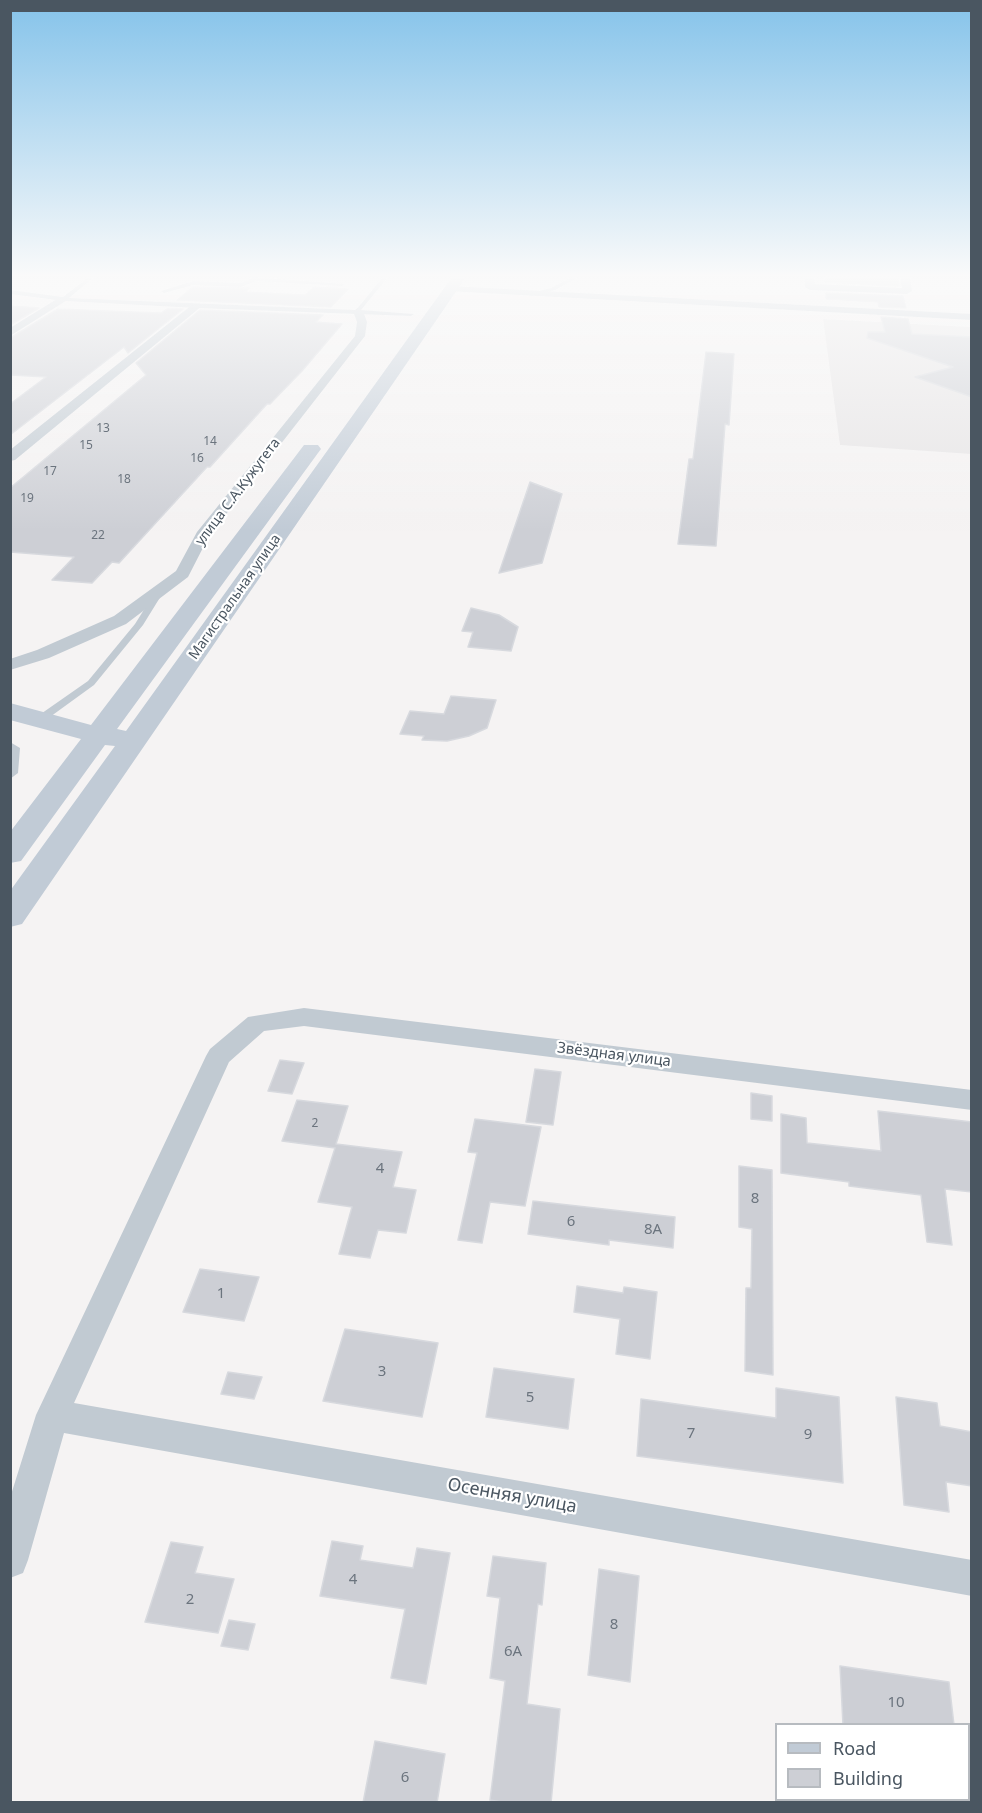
<!DOCTYPE html>
<html>
<head>
<meta charset="utf-8">
<style>
	body { margin:0 }
	#map { position:relative; width:982px; height:1813px; overflow:hidden; background:#f5f3f3; font-family:"Noto Sans",sans-serif }
	canvas { display:block }
	.frame { position:absolute; inset:0; border:12px solid #4a5661; pointer-events:none }
	.legend { position:absolute; left:775px; top:1723px; width:195px; height:78px; box-sizing:border-box; background:#fff; border:2px solid #b7bbc0; margin:0; padding:8px 10px; list-style:none; font-size:18px; color:#4a5661 }
	.legend li { display:flex; align-items:center; gap:12px; height:30px }
	.legend b { width:30px; border:2px solid #b7bbc0 }
</style>
</head>
<body>
<div id="map">
<canvas width="982" height="1813"></canvas>
<div class="frame"></div>
<ul class="legend">
<li><b style="height:8px;background:#c1cbd6"></b>Road</li>
<li><b style="height:16px;background:#cdcfd5"></b>Building</li>
</ul>
</div>
<script>
const g = document.querySelector('canvas').getContext('2d');
g.lineJoin = 'round';
function paint(path, color) {
  g.fillStyle = color;
  g.fill(path, 'evenodd');
}
function toPath(rows) {
  const path = new Path2D();
  for (const r of rows) {
    path.moveTo(r[0], r[1]);
    for (let i = 2; i < r.length; i += 2) path.lineTo(r[i], r[i + 1]);
  }
  return path;
}
function stroke(path, color, width, dash) {
  g.strokeStyle = color;
  g.lineWidth = width;
  g.lineCap = dash ? 'butt' : 'round';
  g.setLineDash(dash || []);
  g.stroke(path);
}
function write(font, color, halo, rows, align = 'center') {
  g.font = font + ' "Noto Sans",sans-serif';
  g.lineWidth = 4.5;
  g.setLineDash([]);
  g.textBaseline = 'middle';
  g.strokeStyle = halo;
  g.fillStyle = color;
  for (const [text, x, y, turn = 0] of rows) {
    g.save();
    g.translate(x, y);
    g.rotate((+turn || 0) * Math.PI / 180);
    g.textAlign = isNaN(turn) ? turn : align;
    if (halo) g.strokeText(text, 0, 0);
    g.fillText(text, 0, 0);
    g.restore();
  }
}
paint(toPath([
	[823,319,971,327,971,454,840,445]
]), '#e6e4e5');
const building = toPath([
	[825,277,898,277,899,286,825,282,825,277],
	[193,287,250,288,245,292,305,295,314,287,348,289,331,307,177,300,193,287],
	[826,293,903,296,906,308,879,307,878,302,826,299,826,293],
	[10,306,27,307,39,308,10,325,10,306],
	[58,309,161,313,167,309,183,309,128,353,124,347,10,435,10,404,46,377,10,375,10,338,58,309],
	[200,310,323,315,316,322,342,324,302,371,270,404,267,404,210,467,207,467,119,563,112,562,92,583,52,580,74,557,10,552,10,488,146,375,136,363,200,310],
	[881,317,908,319,912,334,972,337,972,397,915,377,953,367,867,338,868,332,885,332,881,317],
	[706,352,734,354,729,425,725,424,716,546,678,544,689,459,693,459,706,352],
	[530,482,562,494,542,563,499,573,530,482],
	[471,608,499,615,518,627,511,651,468,647,473,632,462,631,471,608],
	[451,696,496,700,487,728,469,736,447,741,422,740,424,736,400,734,410,711,444,714,451,696],
	[280,1060,304,1063,292,1094,268,1091,280,1060],
	[535,1069,561,1072,553,1125,526,1122,535,1069],
	[751,1093,772,1096,772,1121,751,1119,751,1093],
	[297,1100,348,1106,336,1144,402,1152,393,1187,416,1190,406,1233,378,1230,370,1258,339,1254,352,1207,318,1202,335,1148,282,1141,297,1100],
	[878,1111,972,1122,972,1192,945,1189,952,1245,927,1242,921,1195,849,1186,849,1182,781,1173,781,1114,806,1118,807,1143,881,1151,878,1111],
	[475,1119,541,1127,525,1206,490,1202,482,1243,458,1240,477,1153,468,1152,475,1119],
	[739,1166,772,1170,773,1375,745,1371,746,1288,751,1288,752,1229,739,1227,739,1166],
	[533,1201,675,1217,673,1248,609,1240,609,1245,528,1234,533,1201],
	[200,1269,259,1277,244,1321,183,1312,200,1269],
	[577,1286,623,1293,624,1287,657,1292,650,1359,616,1354,620,1319,574,1312,577,1286],
	[345,1329,438,1343,422,1417,323,1401,345,1329],
	[494,1368,574,1379,568,1429,486,1417,494,1368],
	[228,1372,262,1377,254,1399,221,1394,228,1372],
	[776,1388,839,1397,843,1483,637,1456,641,1399,776,1418,776,1388],
	[896,1397,937,1403,940,1426,972,1432,972,1486,946,1482,949,1512,904,1505,896,1397],
	[332,1541,363,1546,360,1560,413,1568,417,1548,450,1553,426,1684,391,1678,405,1609,320,1596,332,1541],
	[171,1542,203,1547,195,1573,234,1579,218,1633,145,1622,171,1542],
	[493,1556,546,1563,542,1605,538,1604,527,1704,560,1709,551,1803,507,1803,490,1800,505,1681,490,1678,500,1598,487,1596,493,1556],
	[599,1569,639,1576,630,1682,588,1675,599,1569],
	[229,1620,255,1624,248,1650,221,1646,229,1620],
	[840,1666,949,1682,954,1725,843,1725,840,1666],
	[375,1741,445,1754,437,1803,363,1803,375,1741]
]);
paint(building, '#cdcfd5');
stroke(building, '#d7d9de', 1.5);
paint(toPath([
	[89,277,94,277,69,298,356,310,383,277,388,277,361,310,414,314,411,316,197,308,64,301,10,294,10,290,63,297,89,277],
	[253,277,345,284,342,286,256,281,241,287,193,285,164,293,161,291,193,281,241,283,253,277],
	[572,277,579,277,555,290,531,296,528,294,551,288,572,277],
	[160,588,164,591,143,625,94,685,43,722,35,722,35,718,88,681,135,624,157,589,160,588],
	[10,742,20,748,18,773,10,779,10,742]
]), '#c1cad2');
paint(toPath([
	[804,277,814,277,815,284,902,288,900,277,910,277,912,291,907,294,810,290,805,287,804,277],
	[450,286,972,314,972,320,447,291,447,287,450,286],
	[60,297,69,299,10,336,10,328,60,297],
	[193,304,202,306,15,460,10,461,10,450,193,304],
	[358,308,363,311,367,322,365,336,209,536,188,577,126,624,49,658,10,670,10,659,37,650,114,616,176,571,197,532,355,336,357,322,353,311,358,308],
	[304,1008,972,1090,972,1110,304,1026,264,1031,229,1062,74,1403,972,1560,972,1596,64,1433,28,1560,23,1573,10,1578,10,1498,36,1415,206,1056,210,1049,248,1017,304,1008]
]), '#c1cad2');
paint(toPath([
	[452,277,466,277,22,924,10,927,10,891,115,746,105,745,21,861,10,863,10,832,81,739,10,720,10,703,91,725,304,445,318,445,321,449,318,453,117,729,126,731,452,277]
]), '#c1cbd6');
const sky = g.createLinearGradient(0, 0, 0, 531);
sky.addColorStop(0, '#85c3ea');
sky.addColorStop(0.52, '#fafafa');
sky.addColorStop(1, '#fafafa00');
g.fillStyle = sky;
g.fillRect(0, 0, 982, 531);
write('12px', '#6b747e', null, [
	["13",103,429],
	["14",210,442],
	["15",86,446],
	["16",197,459],
	["17",50,472],
	["18",124,480],
	["19",27,499],
	["22",98,536],
	["2",315,1124]
]);
write('14px', '#4a5661', '#fff', [
	["улица С.А.Кужугета",238,492,-53],
	["Магистральная улица",235,597,-55]
]);
write('15px', '#4a5661', '#fff', [
	["Звёздная улица",614,1055,7]
]);
write('15px', '#6b747e', null, [
	["4",380,1169],
	["8",755,1199],
	["6",571,1222],
	["8А",653,1230],
	["1",221,1294],
	["3",382,1372],
	["5",530,1398],
	["7",691,1434],
	["9",808,1435],
	["4",353,1580],
	["2",190,1600],
	["8",614,1625],
	["6А",513,1652],
	["10",896,1703],
	["6",405,1778]
]);
write('18px', '#4a5661', '#fff', [
	["Осенняя улица",512,1496,10]
]);
</script>
</body>
</html>
